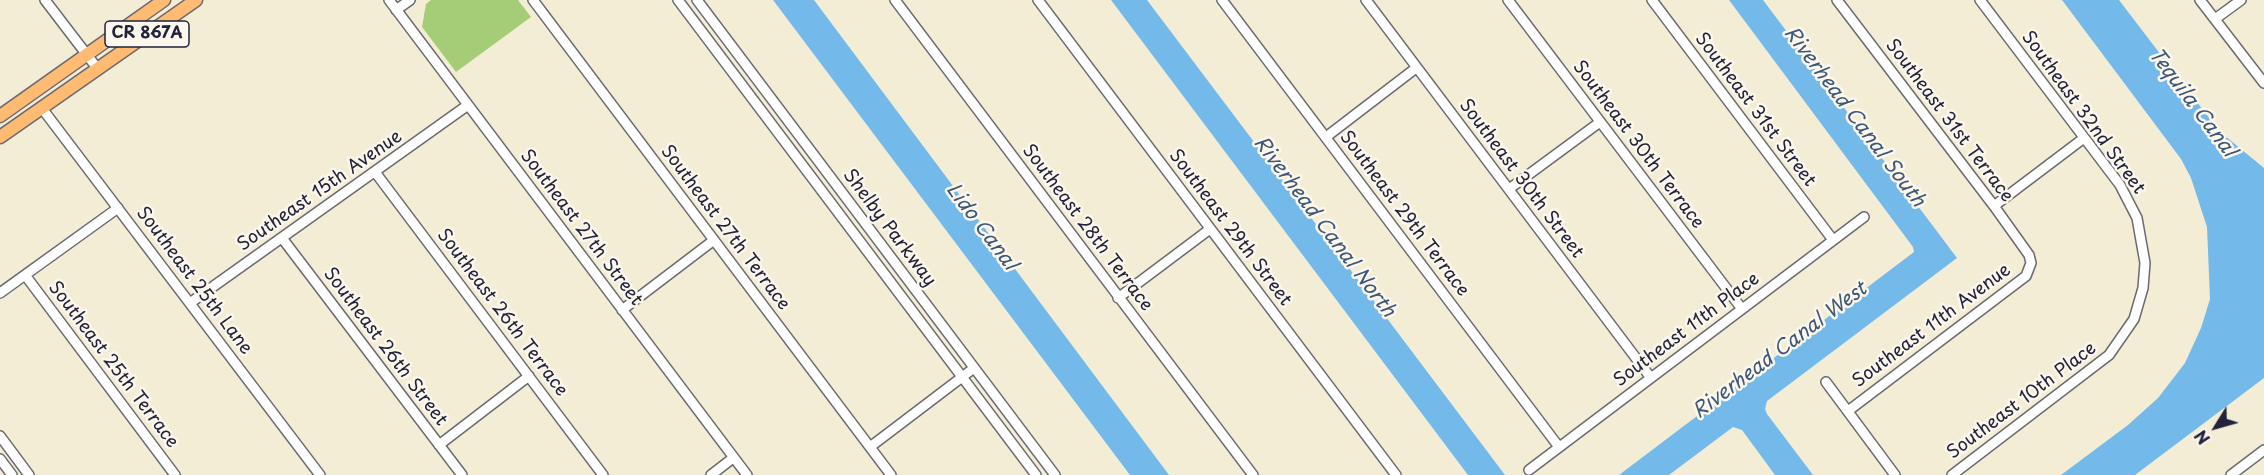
<!DOCTYPE html>
<html>
<head>
<meta charset="utf-8">
<style>
	body { margin:0 }
	#map { position:relative; width:2264px; height:475px; overflow:hidden; background:#f3edd6; font-family:"Playpen Sans",sans-serif }
	canvas { display:block }
	.north { position:absolute; left:2186px; top:397px; width:60px; height:60px; -webkit-text-stroke:4px #fbf7ec; paint-order:stroke; rotate:233deg; font-size:16px; font-weight:700; line-height:24px; text-align:center; color:#22223b }
	.north::after { content:''; display:block; margin:auto; width:21px; height:27px; background:#22223b; clip-path:polygon(50% 0,100% 100%,50% 72%,0 100%) }
</style>
</head>
<body>
<div id="map">
<canvas width="2264" height="475"></canvas>
<div class="north">N</div>
</div>
<script>
const g = document.querySelector('canvas').getContext('2d');
g.lineJoin = 'round';
function paint(path, color) {
  g.fillStyle = color;
  g.fill(path, 'evenodd');
}
function toPath(rows) {
  const path = new Path2D();
  for (const r of rows) {
    path.moveTo(r[0], r[1]);
    for (let i = 2; i < r.length; i += 2) path.lineTo(r[i], r[i + 1]);
  }
  return path;
}
function stroke(path, color, width, dash) {
  g.strokeStyle = color;
  g.lineWidth = width;
  g.lineCap = dash ? 'butt' : 'round';
  g.setLineDash(dash || []);
  g.stroke(path);
}
function write(font, color, halo, rows, align = 'center') {
  g.font = font + ' "Playpen Sans",sans-serif';
  g.lineWidth = 5;
  g.setLineDash([]);
  g.textBaseline = 'middle';
  g.strokeStyle = halo;
  g.fillStyle = color;
  for (const [text, x, y, turn = 0] of rows) {
    g.save();
    g.translate(x, y);
    g.rotate((+turn || 0) * Math.PI / 180);
    g.textAlign = isNaN(turn) ? turn : align;
    if (halo) g.strokeText(text, 0, 0);
    g.fillText(text, 0, 0);
    g.restore();
  }
}
paint(toPath([
	[431,0,518,0,531,17,456,72,422,27,426,4]
]), '#a5cd78');
paint(toPath([
	[773,0,814,0,1169,475,1130,475],
	[1111,0,1147,0,1505,475,1468,475],
	[1729,0,1763,0,1957,258,1767,401,1765,409,1767,414,1813,475,1775,475,1742,430,1733,427,1669,475,1619,475,1914,252,1913,247],
	[2062,0,2119,0,2219,131,2264,168,2264,378,2135,475,2061,475,2128,425,2158,398,2185,363,2201,328,2210,299,2207,227,2191,178,2181,159]
]), '#73baea');
const minor = toPath([
	[45,0,97,68],
	[389,0,747,475],
	[533,0,891,475],
	[678,0,1036,475],
	[697,0,1055,475],
	[895,0,1253,475],
	[1038,0,1396,475],
	[1222,0,1559,447],
	[1366,0,1651,378],
	[1508,0,1742,309],
	[1652,0,1833,240],
	[1837,0,1994,206,2029,255,2031,263,2026,276,1848,411],
	[2200,0,2264,83],
	[396,10,410,0],
	[2215,19,2241,0],
	[41,107,320,475],
	[1326,137,1416,68],
	[375,172,603,475],
	[1509,189,1600,122],
	[1994,206,2084,138],
	[282,238,462,475],
	[25,275,175,475],
	[0,293,118,208],
	[1118,298,1210,229],
	[190,303,468,105],
	[622,310,714,240],
	[1826,382,1895,475],
	[0,436,29,475],
	[439,445,529,376],
	[870,447,974,368],
	[0,459,12,475],
	[1529,470,1864,217],
	[711,475,733,458],
	[1952,475,2109,355,2134,319,2143,288,2145,263,2137,218,2120,185,1980,0],
	[2231,475,2264,450]
]);
const major = toPath([
	[0,116,164,0],
	[0,137,196,0]
]);
stroke(minor, '#6b6971', 12);
stroke(major, '#6b6971', 15);
stroke(minor, '#fff', 9);
stroke(major, '#ffbb71', 12);
for (const [x, y, w] of [
	[147,34,84]
]) {
  const box = new Path2D();
  box.roundRect(x - w / 2, y - 13, w, 26, 4.5);
  g.fillStyle = '#fbf7ec';
  g.fill(box);
  stroke(box, '#22223b', 1.5);
}
write('bold 16px', '#22223b', null, [
	["CR 867A",147,34]
]);
write('18px', '#22223b', '#fbf7ec', [
	["Southeast 31st Street",1755,110,53],
	["Southeast 32nd Street",2083,113,54],
	["Southeast 31st Terrace",1949,121,53],
	["Southeast 30th Terrace",1638,145,53],
	["Southeast 30th Street",1521,179,53],
	["Southeast 15th Avenue",320,191,-35],
	["Southeast 29th Terrace",1404,214,53],
	["Southeast 27th Street",581,228,53],
	["Southeast 27th Terrace",725,228,53],
	["Shelby Parkway",889,228,53],
	["Southeast 28th Terrace",1087,228,53],
	["Southeast 29th Street",1230,228,53],
	["Southeast 25th Lane",194,281,53],
	["Southeast 26th Terrace",502,313,53],
	["Southeast 11th Avenue",1932,326,-37],
	["Southeast 11th Place",1687,330,-37],
	["Southeast 26th Street",385,347,53],
	["Southeast 25th Terrace",113,365,53],
	["Southeast 10th Place",2022,401,-37]
]);
write('italic 20px', '#3e5778', '#fbf7ec', [
	["Tequila Canal",2192,103,53],
	["Riverhead Canal South",1854,117,53],
	["Lido Canal",981,227,53],
	["Riverhead Canal North",1324,227,53],
	["Riverhead Canal West",1780,351,-37]
]);
</script>
</body>
</html>
